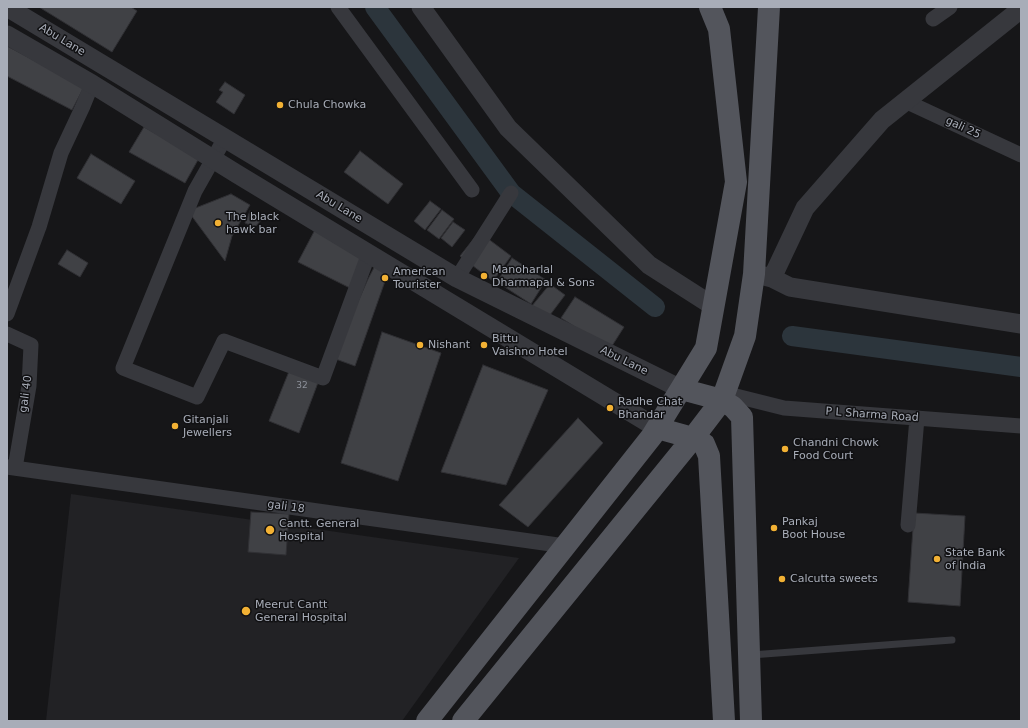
<!DOCTYPE html>
<html>
<head>
<meta charset="utf-8">
<style>
	body { margin:0 }
	#map { position:relative; width:1028px; height:728px; overflow:hidden; background:#161618; font-family:"DejaVu Sans",sans-serif }
	canvas { display:block }
	.frame { position:absolute; inset:0; border:8px solid #a8adb8; pointer-events:none }
</style>
</head>
<body>
<div id="map">
<canvas width="1028" height="728"></canvas>
<div class="frame"></div>
</div>
<script>
const g = document.querySelector('canvas').getContext('2d');
g.lineJoin = 'round';
function paint(path, color) {
  g.fillStyle = color;
  g.fill(path, 'evenodd');
}
function toPath(rows) {
  const path = new Path2D();
  for (const r of rows) {
    path.moveTo(r[0], r[1]);
    for (let i = 2; i < r.length; i += 2) path.lineTo(r[i], r[i + 1]);
  }
  return path;
}
function stroke(path, color, width, dash) {
  g.strokeStyle = color;
  g.lineWidth = width;
  g.lineCap = dash ? 'butt' : 'round';
  g.setLineDash(dash || []);
  g.stroke(path);
}
function write(font, color, halo, rows, align = 'center') {
  g.font = font + ' "DejaVu Sans",sans-serif';
  g.lineWidth = 3;
  g.setLineDash([]);
  g.textBaseline = 'middle';
  g.strokeStyle = halo;
  g.fillStyle = color;
  for (const [text, x, y, turn = 0] of rows) {
    g.save();
    g.translate(x, y);
    g.rotate((+turn || 0) * Math.PI / 180);
    g.textAlign = isNaN(turn) ? turn : align;
    if (halo) g.strokeText(text, 0, 0);
    g.fillText(text, 0, 0);
    g.restore();
  }
}
paint(toPath([
	[71,494,519,558,402,721,46,721]
]), '#222225');
stroke(toPath([
	[375,7,511,193,655,307],
	[792,336,1021,367]
]), '#2c353c', 20);
const building = toPath([
	[39,7,131,7,137,11,112,52,39,7],
	[7,46,84,87,72,110,7,76,7,46],
	[225,82,245,95,234,114,216,102,223,92,219,90,225,82],
	[144,127,199,158,185,183,129,152,144,127],
	[360,151,403,184,388,204,344,172,360,151],
	[91,154,135,181,121,204,77,178,91,154],
	[231,194,250,205,232,236,225,261,188,211,231,194],
	[430,201,441,209,425,230,414,221,430,201],
	[442,210,454,219,439,239,427,230,442,210],
	[250,211,262,219,255,227,245,223,250,211],
	[453,222,465,230,452,247,441,238,453,222],
	[317,226,364,254,350,288,298,262,317,226],
	[479,232,511,256,493,281,460,256,479,232],
	[67,250,88,263,80,277,58,264,67,250],
	[512,258,546,280,531,304,497,282,512,258],
	[377,262,390,267,355,366,333,358,368,279,377,262],
	[550,284,565,295,547,319,531,307,550,284],
	[575,297,624,327,610,349,561,318,575,297],
	[382,332,441,353,398,481,341,463,382,332],
	[483,365,548,390,506,485,441,472,483,365],
	[290,369,319,380,299,433,269,421,290,369],
	[578,418,603,443,528,527,499,505,578,418],
	[251,512,289,514,286,555,248,552,251,512],
	[914,513,965,516,960,606,908,602,914,513]
]);
paint(building, '#404145');
stroke(building, '#303034', 1);
stroke(toPath([
	[751,655,952,640]
]), '#37383d', 7);
stroke(toPath([
	[338,7,472,190],
	[933,19,950,7],
	[905,101,1021,155],
	[225,138,195,191,123,368,197,397,224,341,323,378,369,253],
	[457,278,511,193],
	[7,314,39,227,61,153,83,106,92,84],
	[7,334,31,345,29,386,15,468],
	[724,393,784,408,1021,426],
	[7,467,565,546],
	[908,525,917,418]
]), '#37383d', 15);
stroke(toPath([
	[7,7,457,278,681,389],
	[421,7,508,128,649,265,713,306],
	[7,35,92,84,237,174,657,428],
	[760,275,772,278,790,287,1021,324],
	[772,278,805,208,882,120,1021,9]
]), '#37383d', 19);
stroke(toPath([
	[681,389,722,400,733,407,742,417,751,721],
	[657,428,693,438,704,444,709,456,724,721],
	[427,721,652,436,706,348,736,182,719,29,710,7],
	[463,721,693,438,722,400,745,336,754,274,769,7]
]), '#53555c', 22);
for (const [x, y, r, color] of [
	[280,105,4,"#f2b134"],
	[218,223,4,"#f2b134"],
	[484,276,4,"#f2b134"],
	[385,278,4,"#f2b134"],
	[420,345,4,"#f2b134"],
	[484,345,4,"#f2b134"],
	[610,408,4,"#f2b134"],
	[175,426,4,"#f2b134"],
	[785,449,4,"#f2b134"],
	[774,528,4,"#f2b134"],
	[270,530,5,"#f2b134"],
	[937,559,4,"#f2b134"],
	[782,579,4,"#f2b134"],
	[246,611,5,"#f2b134"]
]) {
  const dot = new Path2D();
  dot.arc(x, y, r, 0, 2 * Math.PI);
  g.fillStyle = color;
  g.fill(dot);
  stroke(dot, '#111113', 1.5);
}
write('9px', '#8e929b', null, [
	["32",302,386]
]);
write('11px', '#a8adb8', '#111113', [
	["Abu Lane",62,40,31],
	["gali 25",963,128,25],
	["Abu Lane",339,207,31],
	["Abu Lane",624,361,26],
	["gali 40",26,394,-82],
	["P L Sharma Road",872,415,4],
	["gali 18",286,507,8]
]);
write('11px', '#a8adb8', '#111113', [
	["Chula Chowka",288,105],
	["The black",226,217],
	["hawk bar",226,230],
	["Manoharlal",492,270],
	["Dharmapal & Sons",492,283],
	["American",393,272],
	["Tourister",393,285],
	["Bittu",492,339],
	["Vaishno Hotel",492,352],
	["Nishant",428,345],
	["Radhe Chat",618,402],
	["Bhandar",618,415],
	["Gitanjali",183,420],
	["Jewellers",183,433],
	["Chandni Chowk",793,443],
	["Food Court",793,456],
	["Pankaj",782,522],
	["Boot House",782,535],
	["Cantt. General",279,524],
	["Hospital",279,537],
	["State Bank",945,553],
	["of India",945,566],
	["Calcutta sweets",790,579],
	["Meerut Cantt",255,605],
	["General Hospital",255,618]
], 'left');
</script>
</body>
</html>
